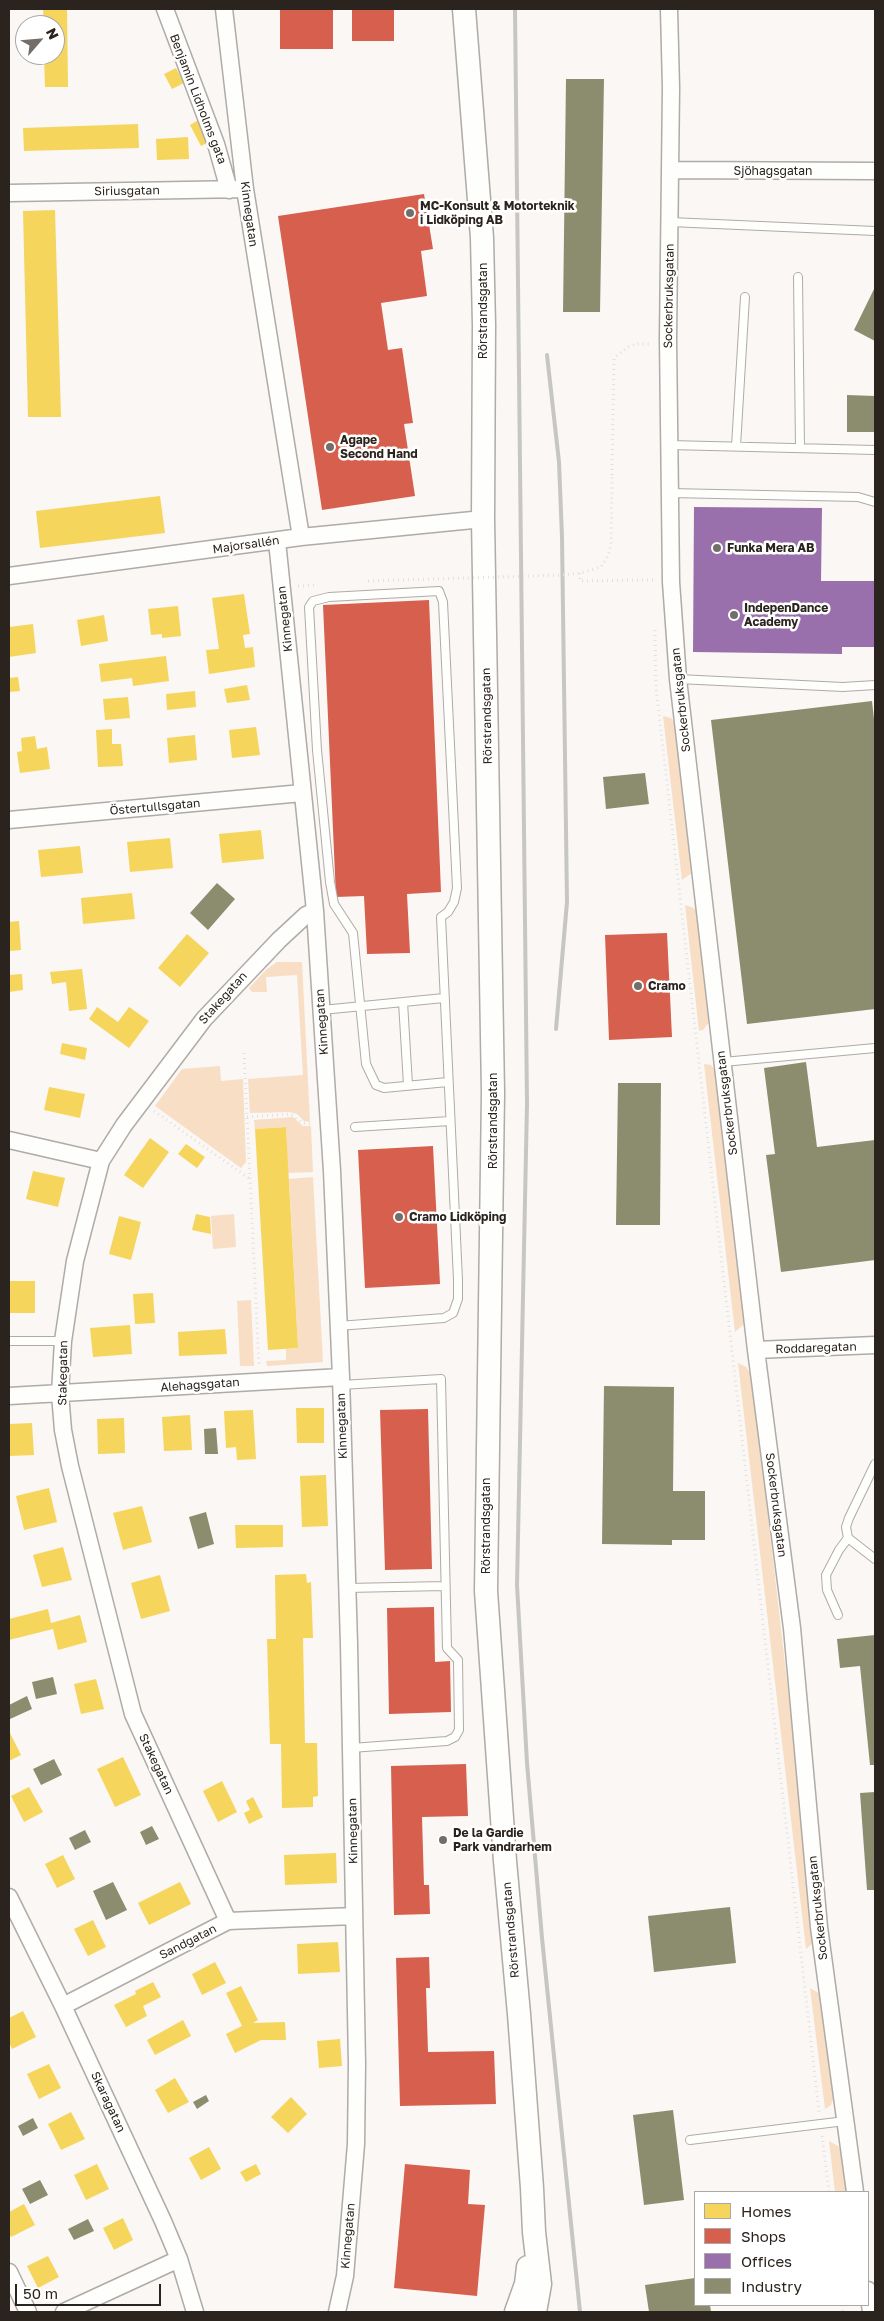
<!DOCTYPE html>
<html>
<head>
<meta charset="utf-8">
<style>
	body { margin:0 }
	#map { position:relative; width:884px; height:2321px; overflow:hidden; background:#faf7f4; font-family:"Golos Text",sans-serif }
	canvas { display:block }
	.frame { position:absolute; inset:0; border:10px solid #2b241e; pointer-events:none }
	.legend { position:absolute; left:694px; top:2191px; width:175px; height:115px; box-sizing:border-box; background:#fff; border:1px solid #aaa7a5; margin:0; padding:6px 9px; list-style:none; font-size:15px; color:#2b241e }
	.legend li { display:flex; align-items:center; gap:10px; height:25px }
	.legend b { width:25px; border:1px solid #aaa7a5 }
	.north { position:absolute; left:15px; top:15px; width:50px; height:50px; box-sizing:border-box; background:#fff; border:1px solid #aaa7a5; border-radius:50%; rotate:63deg; font-size:14px; font-weight:700; line-height:20px; text-align:center; color:#2b241e }
	.north::after { content:''; display:block; margin:auto; width:18px; height:22px; background:#736e69; clip-path:polygon(50% 0,100% 100%,50% 72%,0 100%) }
	.scale { position:absolute; left:15px; top:2284px; width:146px; height:22px; box-sizing:border-box; border:2px solid #2b241e; border-top:0; padding-left:6px; font-size:15px; line-height:18px; white-space:nowrap; color:#2b241e; -webkit-text-stroke:4px #fff; paint-order:stroke }
</style>
</head>
<body>
<div id="map">
<canvas width="884" height="2321"></canvas>
<div class="frame"></div>
<ul class="legend">
<li><b style="height:14px;background:#f6d55c"></b>Homes</li>
<li><b style="height:14px;background:#d6604d"></b>Shops</li>
<li><b style="height:14px;background:#9970ab"></b>Offices</li>
<li><b style="height:14px;background:#8c8c6e"></b>Industry</li>
</ul>
<div class="north">N</div>
<div class="scale">50 m</div>
</div>
<script>
const g = document.querySelector('canvas').getContext('2d');
g.lineJoin = 'round';
function paint(path, color) {
  g.fillStyle = color;
  g.fill(path, 'evenodd');
}
function toPath(rows) {
  const path = new Path2D();
  for (const r of rows) {
    path.moveTo(r[0], r[1]);
    for (let i = 2; i < r.length; i += 2) path.lineTo(r[i], r[i + 1]);
  }
  return path;
}
function stroke(path, color, width, dash) {
  g.strokeStyle = color;
  g.lineWidth = width;
  g.lineCap = dash ? 'butt' : 'round';
  g.setLineDash(dash || []);
  g.stroke(path);
}
function write(font, color, halo, rows, align = 'center') {
  g.font = font + ' "Golos Text",sans-serif';
  g.lineWidth = 5;
  g.setLineDash([]);
  g.textBaseline = 'middle';
  g.strokeStyle = halo;
  g.fillStyle = color;
  for (const [text, x, y, turn = 0] of rows) {
    g.save();
    g.translate(x, y);
    g.rotate((+turn || 0) * Math.PI / 180);
    g.textAlign = isNaN(turn) ? turn : align;
    if (halo) g.strokeText(text, 0, 0);
    g.fillText(text, 0, 0);
    g.restore();
  }
}
paint(toPath([
	[663,716,671,718,677,726,694,865,692,873,682,880],
	[685,905,694,908,698,913,710,1021,703,1030,699,1031],
	[277,962,302,962,310,1122,304,1121,297,1114,289,1112,250,1113,248,1079,303,1075,297,975,266,977,267,992,252,992,249,988,267,969],
	[704,1064,711,1065,718,1074,745,1319,743,1325,735,1332],
	[220,1066,221,1081,243,1079,246,1162,241,1168,155,1106,182,1069],
	[293,1117,303,1126,311,1126,313,1172,288,1173,286,1127,255,1129,254,1120],
	[313,1177,323,1362,267,1366,266,1361,286,1360,286,1349,298,1348,289,1179],
	[234,1214,236,1247,213,1249,211,1216],
	[251,1300,254,1366,240,1366,237,1301],
	[738,1363,746,1367,752,1376,816,1934,815,1941,806,1949],
	[810,1988,820,1994,835,2094,831,2105,825,2109],
	[829,2141,838,2146,841,2151,846,2192,835,2192]
]), '#f8dec5');
paint(toPath([
	[43,9,67,9,68,87,45,87,44,55,55,55,55,25,44,25],
	[176,68,184,83,172,89,164,74],
	[200,119,211,141,201,146,190,125],
	[138,124,139,148,24,151,23,128],
	[188,137,189,159,157,160,156,139],
	[55,210,61,417,28,417,23,211],
	[160,496,165,533,40,548,36,511],
	[244,594,250,634,243,635,245,648,253,647,255,667,209,674,206,650,219,649,212,598],
	[178,606,181,636,162,638,162,634,151,635,148,609],
	[104,615,108,641,81,646,77,620],
	[33,624,36,653,9,657,9,627],
	[166,656,169,681,133,686,132,678,101,682,99,664],
	[18,677,20,691,9,692,9,678],
	[247,685,250,700,227,703,224,689],
	[195,691,196,707,167,710,166,694],
	[128,697,130,718,105,720,103,699],
	[256,727,260,755,232,758,229,730],
	[112,729,112,744,121,744,123,766,98,767,96,730],
	[195,735,197,760,169,763,167,738],
	[35,736,37,749,47,747,50,769,20,773,17,752,22,751,21,738],
	[261,830,264,859,222,863,219,834],
	[170,838,173,868,130,872,127,842],
	[80,846,83,873,41,877,38,850],
	[132,893,135,919,83,924,81,898],
	[19,921,21,950,9,951,9,922],
	[187,934,209,953,180,987,158,968],
	[82,969,87,1009,69,1011,66,982,52,984,50,972],
	[22,974,23,990,9,992,9,975],
	[97,1007,118,1022,129,1007,149,1021,129,1048,89,1019],
	[62,1043,87,1048,85,1060,60,1054],
	[49,1087,85,1094,80,1118,44,1110],
	[286,1127,298,1348,268,1350,255,1129],
	[150,1138,169,1152,143,1188,124,1175],
	[186,1144,205,1157,197,1168,178,1154],
	[33,1171,65,1178,58,1207,26,1199],
	[196,1214,210,1217,211,1234,192,1230],
	[119,1216,141,1222,131,1260,109,1254],
	[9,1281,35,1281,35,1313,9,1313],
	[153,1293,155,1323,135,1324,133,1294],
	[130,1325,132,1354,93,1357,90,1328],
	[225,1329,227,1354,179,1356,178,1332],
	[296,1408,324,1408,324,1443,297,1443],
	[253,1410,256,1459,237,1460,236,1447,226,1448,224,1411],
	[190,1415,192,1450,164,1451,162,1417],
	[124,1418,125,1453,98,1454,97,1419],
	[32,1423,34,1455,9,1456,9,1424],
	[326,1475,328,1526,302,1527,300,1476],
	[49,1488,57,1522,24,1530,16,1496],
	[142,1506,152,1542,123,1550,113,1513],
	[235,1525,283,1525,283,1547,236,1548],
	[63,1547,72,1580,42,1587,33,1555],
	[306,1574,307,1583,311,1582,313,1638,303,1638,305,1743,317,1743,318,1796,313,1797,313,1807,282,1808,281,1744,270,1744,267,1639,276,1639,275,1575],
	[160,1575,170,1611,141,1619,131,1583],
	[48,1609,51,1623,80,1615,87,1642,58,1650,53,1629,9,1640,9,1619],
	[96,1679,104,1709,81,1714,74,1684],
	[9,1731,21,1755,9,1761],
	[123,1757,141,1795,115,1807,97,1769],
	[222,1781,237,1812,218,1822,203,1791],
	[29,1787,43,1812,24,1822,11,1796],
	[253,1797,263,1817,249,1824,244,1813,250,1810,246,1801],
	[336,1853,337,1883,285,1885,284,1855],
	[63,1855,75,1879,57,1888,45,1864],
	[180,1882,191,1904,149,1925,138,1903],
	[93,1920,106,1947,88,1956,74,1929],
	[338,1942,340,1972,298,1974,297,1944],
	[215,1962,226,1983,202,1995,192,1974],
	[153,1982,161,1997,143,2006,147,2016,126,2027,114,2005,136,1994,135,1991],
	[241,1986,258,2020,253,2023,285,2022,286,2040,261,2040,235,2053,226,2034,242,2026,226,1993],
	[23,2011,36,2037,12,2049,9,2042,9,2018],
	[183,2020,191,2036,155,2055,147,2040],
	[340,2039,342,2066,319,2068,317,2041],
	[49,2064,61,2088,39,2099,27,2074],
	[175,2078,189,2102,168,2113,155,2090],
	[291,2097,307,2114,288,2133,271,2117],
	[71,2112,85,2139,61,2150,48,2124],
	[209,2147,221,2169,201,2180,189,2158],
	[97,2164,109,2189,86,2200,74,2175],
	[256,2164,261,2174,246,2182,240,2172],
	[24,2204,35,2225,11,2237,9,2232,9,2212],
	[123,2218,133,2240,114,2250,103,2228],
	[48,2256,59,2277,38,2288,27,2266]
]), '#f6d55c');
paint(toPath([
	[280,9,333,9,333,49,280,49],
	[352,9,394,9,394,41,352,41],
	[424,194,433,249,421,251,427,296,381,303,388,350,402,348,413,423,404,424,415,496,322,510,278,216],
	[429,600,441,892,407,894,410,953,367,954,364,896,336,897,323,605],
	[667,933,672,1037,609,1040,605,935],
	[433,1146,440,1284,365,1288,358,1150],
	[428,1409,432,1569,385,1570,380,1410],
	[434,1607,435,1662,450,1661,451,1712,389,1714,387,1608],
	[466,1764,468,1816,422,1817,424,1885,429,1885,430,1914,394,1915,391,1766],
	[429,1957,430,1988,426,1988,428,2052,494,2051,496,2104,400,2106,396,1958],
	[405,2164,470,2170,468,2204,485,2205,477,2296,394,2288]
]), '#d6604d');
paint(toPath([
	[694,507,822,508,821,581,875,581,875,647,842,647,842,654,693,652]
]), '#9970ab');
paint(toPath([
	[566,79,604,79,600,312,563,312],
	[875,287,875,341,854,330],
	[847,395,875,396,875,432,847,432],
	[872,701,875,728,875,1009,747,1024,711,720],
	[645,773,649,804,606,809,603,777],
	[217,883,235,899,208,930,190,913],
	[806,1062,817,1147,875,1140,875,1260,781,1272,766,1155,775,1154,764,1068],
	[618,1083,661,1083,660,1225,616,1225],
	[604,1386,674,1387,673,1491,705,1491,705,1540,672,1540,672,1545,602,1544],
	[216,1428,218,1454,205,1454,204,1429],
	[206,1512,214,1544,198,1549,189,1517],
	[875,1635,875,1765,870,1765,860,1666,840,1668,837,1639],
	[53,1677,57,1694,36,1699,32,1682],
	[27,1696,32,1709,10,1719,9,1705],
	[54,1759,62,1775,41,1785,33,1769],
	[875,1792,875,1890,867,1890,860,1793],
	[152,1826,159,1839,146,1845,140,1832],
	[85,1830,91,1842,75,1850,69,1838],
	[113,1882,127,1910,106,1920,93,1891],
	[730,1907,736,1963,654,1972,648,1916],
	[206,2095,209,2101,197,2109,193,2102],
	[673,2110,684,2200,644,2205,633,2115],
	[33,2118,38,2128,23,2136,18,2126],
	[40,2180,48,2195,30,2204,22,2189],
	[88,2219,94,2231,74,2240,68,2229],
	[695,2278,695,2305,710,2305,711,2312,649,2312,645,2285]
]), '#8c8c6e');
const service = toPath([
	[670,222,875,231],
	[798,277,800,448],
	[669,445,875,450],
	[736,446,745,297],
	[670,493,858,497,875,502],
	[678,679,843,687,875,685],
	[403,1002,408,1085],
	[322,1010,444,998],
	[723,1062,875,1048],
	[355,1127,450,1121],
	[338,1326,444,1318,453,1313,458,1299,458,1280,441,917,448,912,454,902,457,888,443,602,439,591,329,597,313,601,309,607,317,750,330,882,334,904,353,933,366,1064,376,1085,384,1088,448,1082],
	[9,1341,63,1341],
	[341,1385,441,1379,447,1648,458,1660,459,1730,455,1737,447,1741,351,1748],
	[875,1464,849,1518,846,1527,848,1538,875,1559],
	[347,1588,445,1586],
	[838,1615,827,1590,826,1575,839,1550,848,1538],
	[690,2140,845,2121]
]);
const minor = toPath([
	[165,9,216,144,229,190],
	[224,9,245,189,301,537],
	[669,9,671,88,668,339,671,582,678,679,756,1350,792,1628,819,1927,855,2192],
	[670,170,875,171],
	[9,193,245,189],
	[277,541,315,911,332,1171,341,1377,349,1644,357,2064,356,2144,345,2276,337,2312],
	[9,576,301,537,483,519],
	[9,820,302,793],
	[9,1140,101,1161],
	[756,1350,875,1345],
	[9,1396,341,1377],
	[9,1897,63,2006,163,2221,179,2259,195,2312],
	[228,1921,133,1714,70,1466,63,1430,60,1394,63,1341,75,1261,101,1161,124,1125,204,1019,279,940,306,915,315,911],
	[63,2006,228,1921,354,1916],
	[9,2272,28,2312],
	[868,2290,871,2312],
	[64,2312,179,2259]
]);
const secondary = toPath([
	[464,9,482,238,484,325,483,519,493,1093,486,1591,505,1861,519,2014,532,2188,534,2232,540,2284,535,2312],
	[516,2312,526,2284,528,2267]
]);
stroke(service, '#afaba6', 10);
stroke(minor, '#afaba6', 19);
stroke(secondary, '#afaba6', 25);
stroke(toPath([
	[612,475,614,358,628,347,636,344,649,344],
	[580,573,580,581,654,580],
	[298,586,317,585],
	[655,630,656,687,819,2112],
	[244,1053,259,1365],
	[154,1111,250,1179],
	[247,1117,290,1114,302,1123,313,1124],
	[822,2136,829,2192],
	[842,2305,843,2312]
]), '#e2e1e0', 3, [1, 4]);
stroke(service, '#fefefd', 8);
stroke(minor, '#fefefd', 16);
stroke(secondary, '#fefefd', 22);
stroke(toPath([
	[515,9,527,1104,517,1585,527,1763,542,1938,580,2312],
	[547,355,559,462,562,537,567,902,556,1029]
]), '#c6c6c4', 4);
stroke(toPath([
	[368,581,564,575,580,573,601,567,608,556,611,545,612,475]
]), '#e2e1e0', 3, [1, 4]);
for (const [x, y, r, color] of [
	[410,213,5,"#736e69"],
	[330,447,5,"#736e69"],
	[717,548,5,"#736e69"],
	[734,615,5,"#736e69"],
	[638,986,5,"#736e69"],
	[399,1217,5,"#736e69"],
	[443,1840,5,"#736e69"]
]) {
  const dot = new Path2D();
  dot.arc(x, y, r, 0, 2 * Math.PI);
  g.fillStyle = color;
  g.fill(dot);
  stroke(dot, '#fff', 2);
}
write('12px', '#2b241e', '#fff', [
	["Benjamin Lidholms gata",198,99,69],
	["Sjöhagsgatan",773,171],
	["Siriusgatan",127,191,-1],
	["Kinnegatan",249,214,82],
	["Sockerbruksgatan",669,296,-89],
	["Rörstrandsgatan",483,311,-90],
	["Majorsallén",246,545,-8],
	["Kinnegatan",285,619,-96],
	["Sockerbruksgatan",681,700,-96],
	["Rörstrandsgatan",487,716,-91],
	["Östertullsgatan",155,807,-5],
	["Stakegatan",223,998,-48],
	["Kinnegatan",322,1022,-94],
	["Sockerbruksgatan",727,1103,-97],
	["Rörstrandsgatan",493,1121,-90],
	["Roddaregatan",816,1348,-2],
	["Stakegatan",63,1373,-89],
	["Alehagsgatan",200,1385,-4],
	["Kinnegatan",342,1426,-92],
	["Sockerbruksgatan",776,1505,83],
	["Rörstrandsgatan",486,1526,-90],
	["Stakegatan",156,1764,65],
	["Kinnegatan",353,1831,-91],
	["Sockerbruksgatan",818,1908,-96],
	["Rörstrandsgatan",511,1930,-95],
	["Sandgatan",188,1942,-27],
	["Skaragatan",108,2102,65],
	["Kinnegatan",348,2236,-85]
]);
write('bold 12px', '#2b241e', '#fff', [
	["MC-Konsult & Motorteknik",420,206],
	["i Lidköping AB",420,220],
	["Agape",340,440],
	["Second Hand",340,454],
	["Funka Mera AB",727,548],
	["IndepenDance",744,608],
	["Academy",744,622],
	["Cramo",648,986],
	["Cramo Lidköping",409,1217],
	["De la Gardie",453,1833],
	["Park vandrarhem",453,1847]
], 'left');
</script>
</body>
</html>
